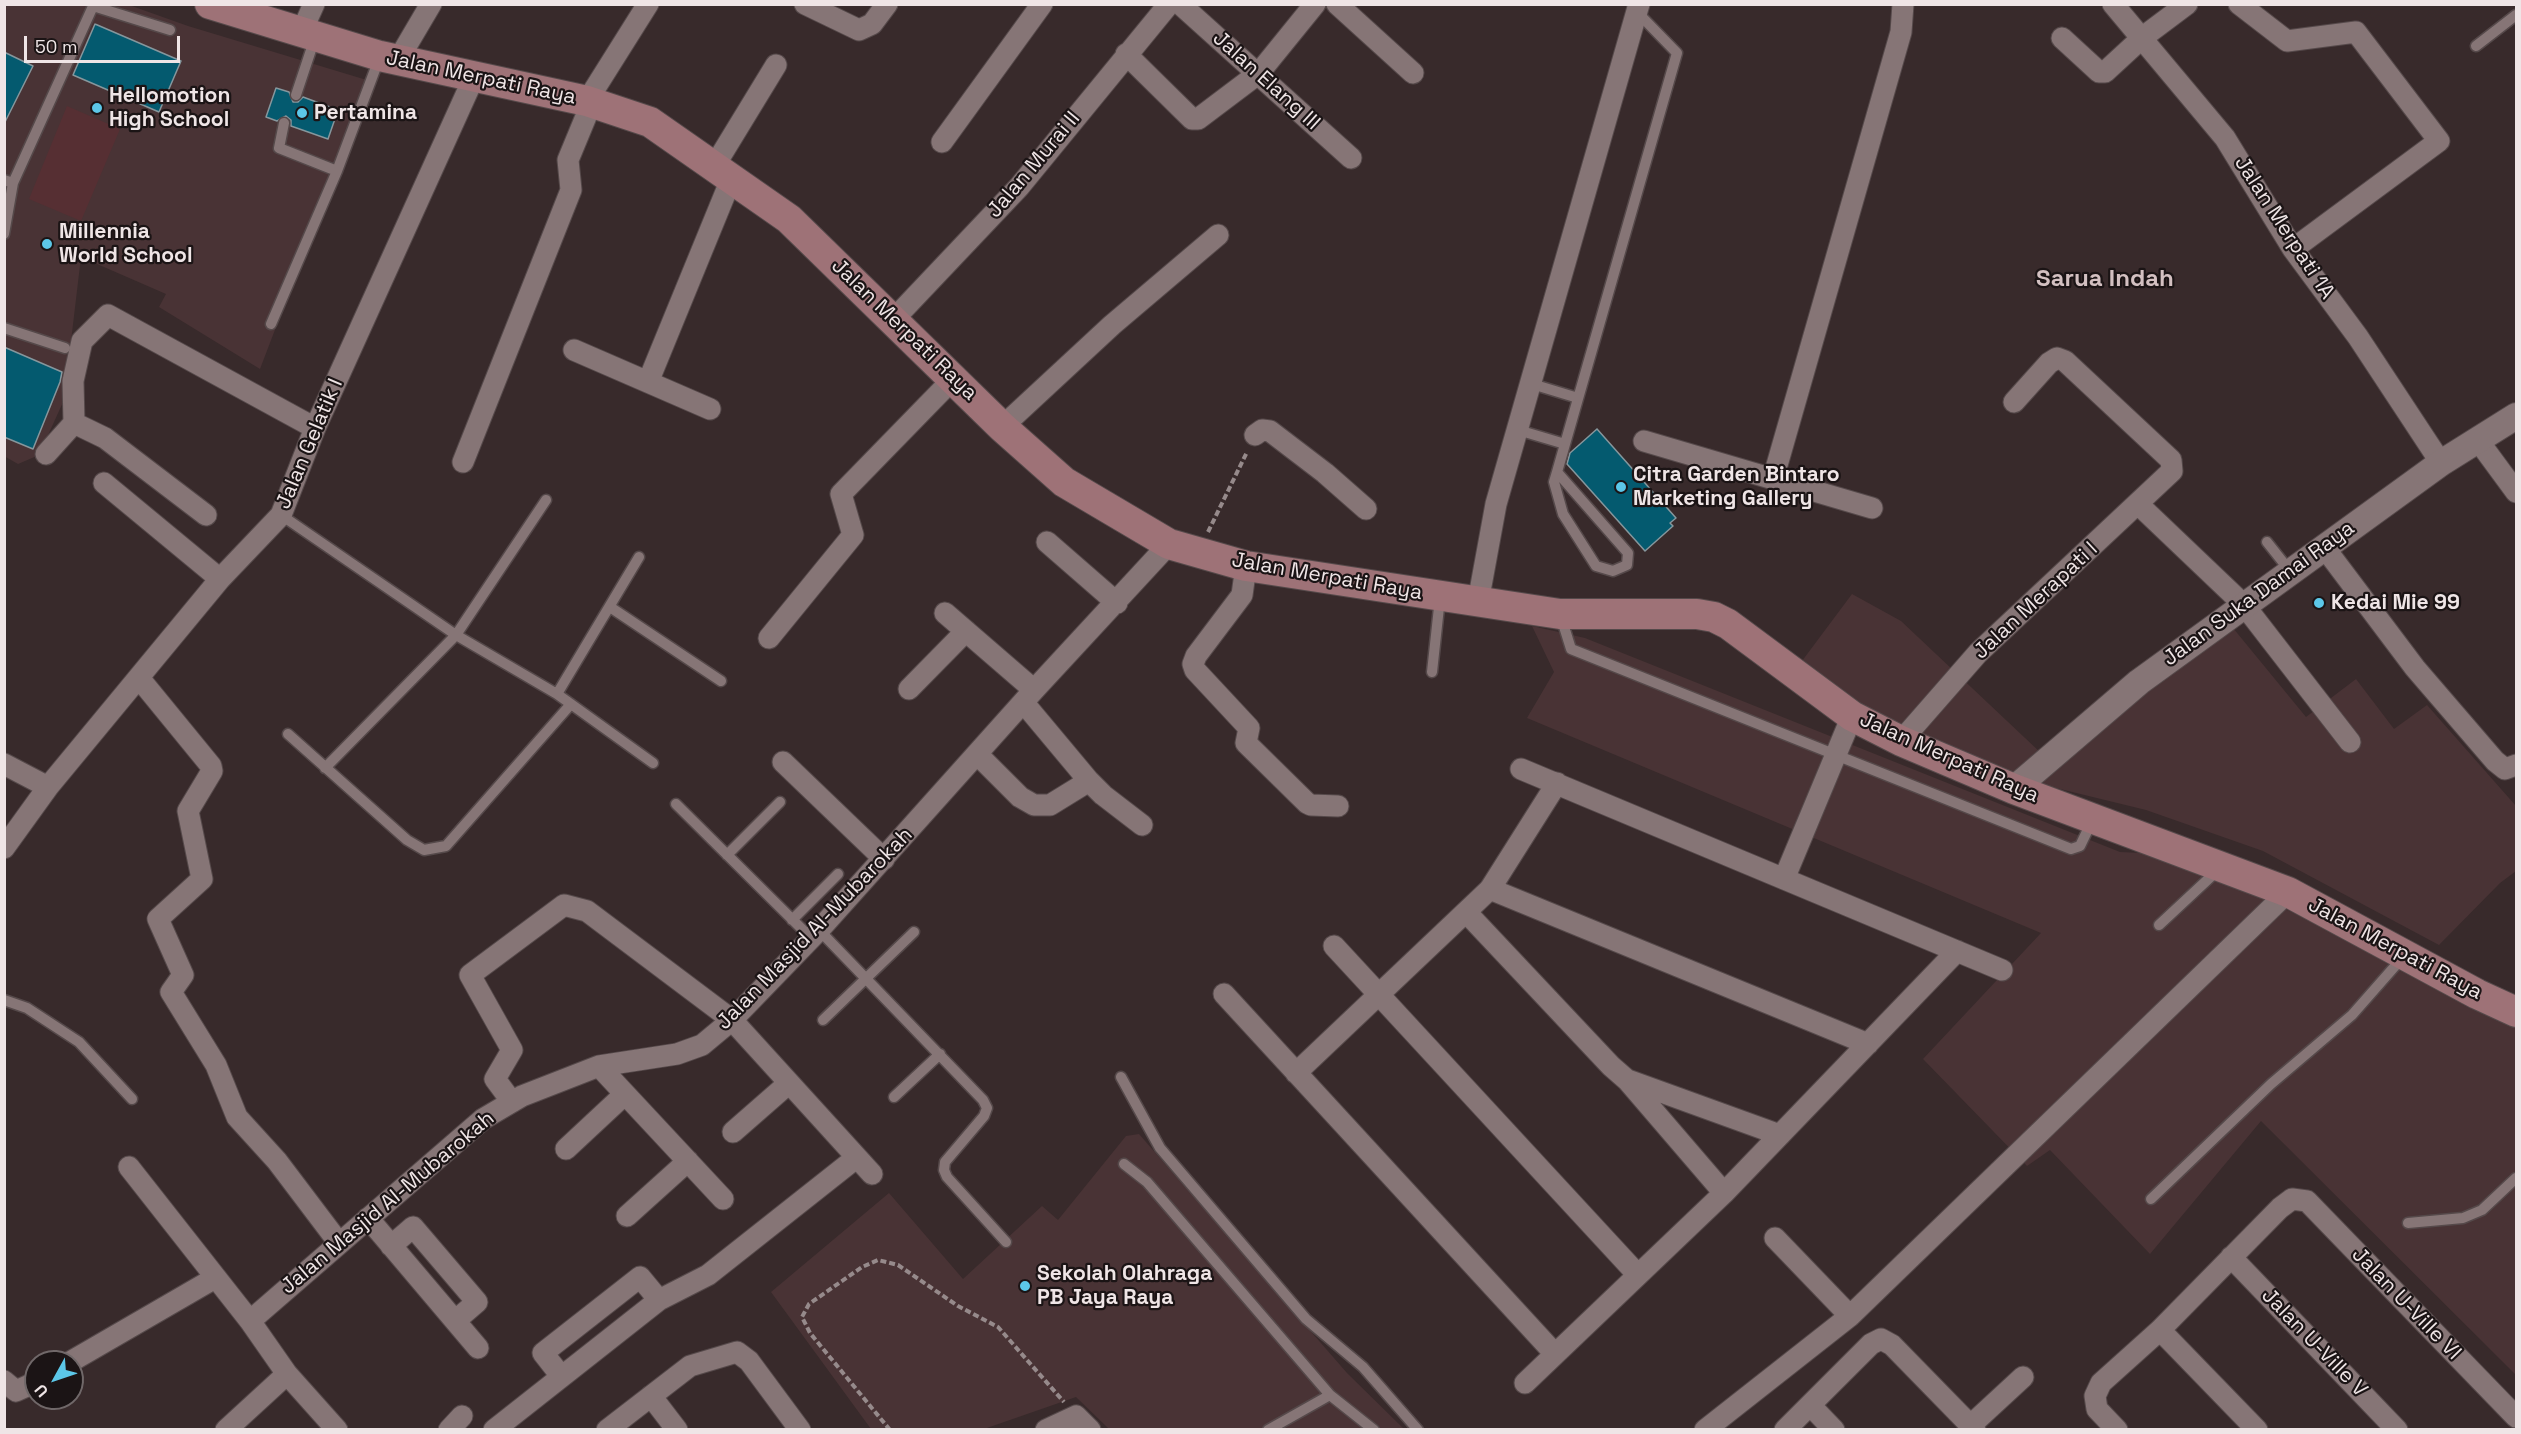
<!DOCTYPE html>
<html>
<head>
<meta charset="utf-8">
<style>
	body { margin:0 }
	#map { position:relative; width:2521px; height:1434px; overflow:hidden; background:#382a2b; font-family:"Space Grotesk",sans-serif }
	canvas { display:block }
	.frame { position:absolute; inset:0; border:6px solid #efe5e6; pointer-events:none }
	.north { position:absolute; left:24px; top:1350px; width:60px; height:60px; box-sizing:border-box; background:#1b1415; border:2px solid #706869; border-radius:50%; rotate:230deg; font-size:16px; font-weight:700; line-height:24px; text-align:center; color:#efe5e6 }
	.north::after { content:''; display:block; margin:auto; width:21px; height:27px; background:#5cc7e8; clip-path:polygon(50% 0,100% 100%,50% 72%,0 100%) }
	.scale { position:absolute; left:24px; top:36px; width:156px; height:27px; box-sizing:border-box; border:3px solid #efe5e6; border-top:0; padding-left:8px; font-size:18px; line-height:21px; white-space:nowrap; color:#efe5e6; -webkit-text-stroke:4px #1b1415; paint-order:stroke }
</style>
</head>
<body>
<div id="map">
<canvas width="2521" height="1434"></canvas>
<div class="frame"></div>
<div class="north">U</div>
<div class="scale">50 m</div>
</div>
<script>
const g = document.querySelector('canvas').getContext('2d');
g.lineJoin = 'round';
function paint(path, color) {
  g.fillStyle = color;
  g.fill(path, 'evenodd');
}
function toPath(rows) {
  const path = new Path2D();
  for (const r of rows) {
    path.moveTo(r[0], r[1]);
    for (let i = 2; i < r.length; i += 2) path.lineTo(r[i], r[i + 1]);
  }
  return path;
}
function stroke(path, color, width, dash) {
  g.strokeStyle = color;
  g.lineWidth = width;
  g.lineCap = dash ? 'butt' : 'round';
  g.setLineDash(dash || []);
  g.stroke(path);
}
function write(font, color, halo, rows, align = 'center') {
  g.font = font + ' "Space Grotesk",sans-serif';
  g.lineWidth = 4.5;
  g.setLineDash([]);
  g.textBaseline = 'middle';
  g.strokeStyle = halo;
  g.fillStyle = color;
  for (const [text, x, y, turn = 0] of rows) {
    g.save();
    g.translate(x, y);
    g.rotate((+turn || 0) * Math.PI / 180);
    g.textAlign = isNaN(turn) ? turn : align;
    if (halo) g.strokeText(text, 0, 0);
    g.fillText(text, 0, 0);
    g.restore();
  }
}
paint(toPath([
	[4,5,129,5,188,26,370,81,260,369,159,307,166,294,81,257,64,400,39,455,18,464,4,456],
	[1852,594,1901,621,2042,754,2224,617,2306,717,2356,679,2394,729,2427,705,2516,806,2516,871,2500,883,2439,945,2263,851,2146,810,2015,778,1862,711,1802,661],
	[1532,626,1585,638,2120,852,2163,854,2321,925,2516,1020,2516,1375,2261,1121,2150,1254,2050,1150,2027,1166,1923,1059,2041,933,1527,718,1554,672],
	[1139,1134,1347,1373,1404,1429,1109,1429,1076,1397,984,1429,871,1429,771,1292,889,1193,963,1279,1042,1206,1058,1220,1126,1136]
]), '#493335');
paint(toPath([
	[67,106,120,129,81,221,29,199]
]), '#562f33');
const building = toPath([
	[95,24,181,61,159,112,73,75,95,24],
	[4,52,33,66,4,124,4,52],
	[276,88,289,92,293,102,298,102,303,97,338,110,328,139,291,126,291,120,286,116,277,121,266,117,276,88],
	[4,347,62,372,60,382,33,449,4,437,4,347],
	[1597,429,1676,518,1670,523,1673,526,1645,551,1567,464,1570,453,1597,429]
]);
paint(building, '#045a6f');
stroke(building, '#86979d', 1.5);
const service = toPath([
	[93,6,170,30],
	[2476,46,2516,15],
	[296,95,315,38],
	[284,123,279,148,337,171,379,59],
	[4,180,13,183,94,4],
	[4,234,13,183],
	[271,324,337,171],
	[4,328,65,348],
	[1532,384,1578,398],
	[1518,430,1565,444],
	[1557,472,1628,553,1627,565,1613,571,1596,566,1563,514,1554,482,1557,472,1677,53,1638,13],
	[281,515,456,635,557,694,653,763],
	[2267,542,2290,571],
	[610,607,721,681],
	[1561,617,1571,649,2071,849,2080,846,2093,819],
	[1432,672,1440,598],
	[557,694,639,557],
	[288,734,407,840,424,850,446,846,571,704],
	[325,768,456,635,546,500],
	[676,804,811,938],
	[727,855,780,802],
	[792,920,838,874],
	[2159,925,2218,870],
	[819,930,983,1100,987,1108,984,1116,945,1162,944,1170,947,1177,1006,1242],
	[4,1000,27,1008,79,1042,132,1099],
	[823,1020,914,932],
	[1121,1077,1160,1148,1306,1319,1363,1367,1418,1430],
	[894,1097,940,1054],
	[1124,1164,1147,1182,1330,1395,1374,1430],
	[2151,1199,2271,1084,2352,1015,2403,957],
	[2408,1223,2463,1218,2482,1210,2516,1178],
	[1268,1430,1330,1395]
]);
const minor = toPath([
	[805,4,859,30,872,24,887,4],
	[1180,4,1351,158],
	[1337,4,1413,73],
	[2113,4,2225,138,2293,249,2358,337,2441,463],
	[2239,4,2287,41,2356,32,2439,141,2293,249],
	[301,33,314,4],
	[2062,38,2099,72,2105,72,2143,37,2187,4],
	[1126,54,1192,119,1198,119,1259,73,1315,4],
	[398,60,431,4],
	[587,101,648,4],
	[942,142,1042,4],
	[715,165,776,65],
	[894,319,1019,187,1169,4],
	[574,350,710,409],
	[648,382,732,177],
	[74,423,105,438,206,515],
	[1002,427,1112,325,1218,235],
	[1255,435,1262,430,1270,431,1325,473,1366,509],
	[2477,439,2516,492],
	[1644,441,1872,508],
	[46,454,74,423,73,381,82,341,108,315,315,428],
	[463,462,571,190,568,160,592,102],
	[1773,479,1901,32,1903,4],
	[104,483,220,579],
	[2138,504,2244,605,2350,742],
	[1047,542,1117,603],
	[2324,547,2415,668,2495,761,2505,769,2516,765],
	[1246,566,1242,595,1196,656,1193,664,1195,670,1249,728,1246,743,1307,803,1311,805,1338,806],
	[1478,602,1496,504,1639,4],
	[945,613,1034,690],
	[769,638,853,535,841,494,954,378],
	[139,678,211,766,212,771,188,811,202,879,158,919,183,975,171,992,216,1065,237,1117,277,1161,339,1243],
	[909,689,966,631],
	[1023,702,1089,781],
	[1901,741,1978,653,2172,471,2171,460,2065,361,2057,358,2049,363,2014,402],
	[977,754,1020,797,1034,805,1050,805,1089,781,1103,795,1142,825],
	[783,762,884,859],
	[4,764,48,787],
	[1521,769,2002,970],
	[4,848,48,787,220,579,281,515,315,428,474,77],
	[1784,879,1852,716],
	[1490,889,1868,1044],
	[1466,912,1611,1066,1627,1080,1724,1193],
	[1334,946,1638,1275],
	[1224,994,1555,1354],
	[599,1066,723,1199],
	[1296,1073,1490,889,1557,783],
	[1628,1080,1780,1135],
	[512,1102,495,1079,512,1050,470,975,564,905,587,911,732,1020,872,1174],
	[733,1132,789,1083],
	[566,1149,625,1094],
	[129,1167,250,1321,287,1374,337,1430],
	[627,1216,688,1161],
	[368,1218,478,1348],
	[1775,1238,1850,1316],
	[391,1246,413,1227,477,1302,455,1321],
	[2231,1257,2397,1430],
	[250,1321,483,1119,522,1096,599,1066,677,1054,702,1045,732,1020,819,930,1034,690,1169,544],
	[2160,1330,2257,1430],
	[70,1362,215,1278],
	[561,1376,543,1353,640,1277,659,1300],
	[4,1381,16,1391,36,1382],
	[1525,1383,1724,1193,1957,951],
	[651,1396,677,1430],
	[1810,1405,1834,1430],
	[1971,1425,2023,1377],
	[226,1430,287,1374],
	[449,1430,462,1416],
	[494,1430,659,1300,708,1275,856,1158],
	[607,1430,690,1366,737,1352,749,1361,800,1430],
	[1046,1430,1076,1416,1090,1430],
	[1705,1430,1850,1316,2288,892],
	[1785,1430,1871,1344,1881,1339,1892,1345,1975,1430],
	[2117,1430,2097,1409,2095,1396,2101,1383,2160,1330,2280,1208,2292,1199,2307,1201,2516,1417]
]);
const tertiary = toPath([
	[2014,789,2139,682,2441,463,2516,416]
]);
const secondary = toPath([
	[210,4,380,56,587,101,650,122,789,219,1002,427,1064,482,1169,544,1246,566,1560,614,1697,614,1714,617,1728,624,1852,716,1901,741,2014,789,2288,892,2477,994,2516,1012]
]);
stroke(service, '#55494a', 13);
stroke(minor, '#55494a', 23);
stroke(tertiary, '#55494a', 28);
stroke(secondary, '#55494a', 32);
stroke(toPath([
	[1208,532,1247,452],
	[890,1430,810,1333,802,1317,809,1304,862,1267,878,1260,898,1265,958,1306,998,1327,1064,1402]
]), '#968a8b', 4, [6, 3]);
stroke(service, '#867576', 10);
stroke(minor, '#867576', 21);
stroke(tertiary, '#867576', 26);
stroke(secondary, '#9e7277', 30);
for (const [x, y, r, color] of [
	[97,108,6,"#5cc7e8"],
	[302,113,6,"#5cc7e8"],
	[47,244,6,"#5cc7e8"],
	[1621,487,6,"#5cc7e8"],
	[2319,603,6,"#5cc7e8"],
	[1025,1286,6,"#5cc7e8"]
]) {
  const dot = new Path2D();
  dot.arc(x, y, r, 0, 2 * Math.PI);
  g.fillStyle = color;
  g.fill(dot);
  stroke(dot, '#1b1415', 2);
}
write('21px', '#efe5e6', '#1b1415', [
	["Jalan Merpati Raya",481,78,12],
	["Jalan Elang III",1266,81,42],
	["Jalan Murai II",1034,165,-50],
	["Jalan Merpati 1A",2284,228,57],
	["Jalan Merpati Raya",904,330,44],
	["Jalan Gelatik I",310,444,-67],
	["Jalan Merpati Raya",1327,577,10],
	["Jalan Suka Damai Raya",2259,594,-36],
	["Jalan Merapati I",2036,601,-43],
	["Jalan Merpati Raya",1949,758,24],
	["Jalan Masjid Al-Mubarokah",815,929,-46],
	["Jalan Merpati Raya",2395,949,28],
	["Jalan Masjid Al-Mubarokah",388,1203,-40],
	["Jalan U-Ville VI",2406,1304,46],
	["Jalan U-Ville V",2314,1343,46]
]);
write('bold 21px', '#efe5e6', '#1b1415', [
	["Hellomotion",109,96],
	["High School",109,120],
	["Pertamina",314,113],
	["Millennia",59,232],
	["World School",59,256],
	["Citra Garden Bintaro",1633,475],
	["Marketing Gallery",1633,499],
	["Kedai Mie 99",2331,603],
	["Sekolah Olahraga",1037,1274],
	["PB Jaya Raya",1037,1298]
], 'left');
write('bold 24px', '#d3c0c1', '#1b1415', [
	["Sarua Indah",2105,279]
]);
</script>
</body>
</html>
